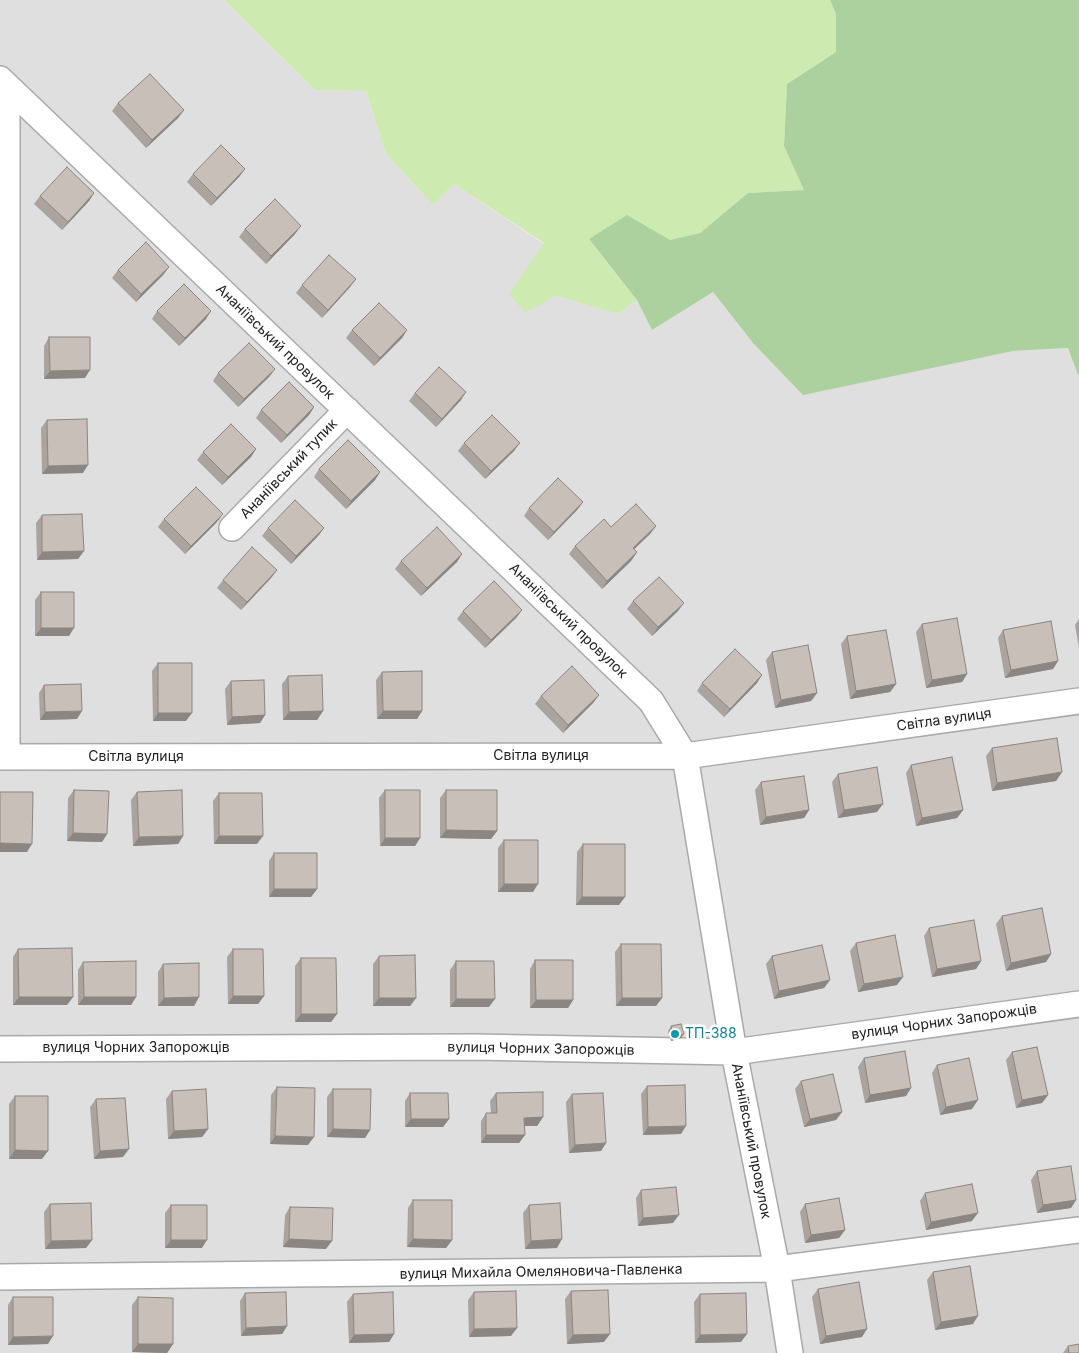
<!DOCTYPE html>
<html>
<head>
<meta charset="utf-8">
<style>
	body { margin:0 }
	canvas { display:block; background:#f2efe9 }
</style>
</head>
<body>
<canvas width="1079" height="1353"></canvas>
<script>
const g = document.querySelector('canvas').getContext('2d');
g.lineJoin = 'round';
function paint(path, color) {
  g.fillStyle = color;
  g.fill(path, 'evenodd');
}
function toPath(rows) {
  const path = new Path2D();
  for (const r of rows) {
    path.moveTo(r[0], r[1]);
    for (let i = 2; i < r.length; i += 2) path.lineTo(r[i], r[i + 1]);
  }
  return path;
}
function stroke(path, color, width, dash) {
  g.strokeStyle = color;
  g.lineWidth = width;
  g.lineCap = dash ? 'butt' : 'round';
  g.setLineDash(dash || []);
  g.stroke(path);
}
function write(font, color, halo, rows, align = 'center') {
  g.font = font + ' Inter,sans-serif';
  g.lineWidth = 5;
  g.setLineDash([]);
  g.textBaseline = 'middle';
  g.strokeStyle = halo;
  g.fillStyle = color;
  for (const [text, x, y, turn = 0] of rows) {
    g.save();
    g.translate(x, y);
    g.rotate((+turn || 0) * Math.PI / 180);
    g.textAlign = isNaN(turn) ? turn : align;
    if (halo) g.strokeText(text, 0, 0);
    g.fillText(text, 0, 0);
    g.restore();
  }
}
paint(toPath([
	[0,0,224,0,315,90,366,91,386,154,433,205,454,184,544,244,510,294,556,296,618,314,637,300,652,330,713,292,753,343,1013,351,1069,348,1079,377,1079,1353,0,1353]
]), '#e0dfdf');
paint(toPath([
	[224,0,830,0,836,14,836,52,787,84,784,146,805,190,748,193,700,233,670,240,589,239,637,300,618,314,556,296,525,313,509,294,544,243,454,184,433,205,386,154,366,91,315,90]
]), '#cdebb0');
paint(toPath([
	[830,0,1079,0,1079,377,1068,348,1013,351,803,395,753,343,713,292,652,330,637,300,589,239,627,215,670,240,700,233,748,193,804,190,784,146,787,84,836,52,836,14]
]), '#add19e');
const street = toPath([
	[0,79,651,701,685,756,734,1052,777,1269,790,1353],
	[232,528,347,410],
	[0,757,685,756,1079,701],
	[7,757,7,86],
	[0,1049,474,1047,734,1052,1079,1004],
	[0,1277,777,1269,1079,1230]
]);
stroke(street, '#a9a9a9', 28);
stroke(street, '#fff', 25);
paint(toPath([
	[118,103,184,110,178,118,146,148,112,111],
	[245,169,239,177,211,206,187,182,193,174],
	[94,193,89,201,62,230,34,204,40,196],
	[245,229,295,234,266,264,239,237],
	[169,267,163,275,136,302,112,278,118,270],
	[356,279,350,287,322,318,296,293,302,285],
	[157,311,206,319,179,346,152,319],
	[352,330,407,330,402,338,374,366,346,338],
	[49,337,85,378,44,379,44,346],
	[275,369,269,377,238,407,213,381,218,373],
	[415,393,461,400,436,427,409,401],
	[314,407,309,415,281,443,256,418,261,410],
	[47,420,83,473,42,474,41,428],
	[464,443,514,451,485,479,458,451],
	[256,449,251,457,222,485,197,460,203,452],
	[319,469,380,472,375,480,346,509,314,477],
	[583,502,577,510,548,540,524,516,529,508],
	[42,515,84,551,78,559,37,560,36,523],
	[164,519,217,522,185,554,158,527],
	[656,526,650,534,634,549,637,552,631,561,602,589,569,554,575,546,611,527],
	[268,528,324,528,318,536,291,564,262,536],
	[462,554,457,562,421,596,395,569,401,561],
	[277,570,271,578,241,610,217,588,223,580],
	[41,592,69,636,35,636,35,600],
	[633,601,678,611,652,636,627,609],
	[522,610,516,618,485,648,457,619,463,611],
	[1079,619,1079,648,1075,625],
	[922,624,967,674,962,682,926,688,916,632],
	[1003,630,1058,661,1053,669,1005,678,998,638],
	[847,636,896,684,890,692,850,699,841,644],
	[772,652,817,693,811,701,775,708,766,660],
	[158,663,186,721,153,721,152,671],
	[382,672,422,711,417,719,377,719,376,680],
	[288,676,323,711,317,720,283,720,282,684],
	[231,681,265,715,260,723,227,725,225,689],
	[702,683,757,683,724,717,697,691],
	[44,685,77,719,40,720,39,693],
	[599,695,593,703,563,733,535,704,541,696],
	[992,748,1062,772,1056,781,992,791,986,756],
	[911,765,963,810,957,818,916,826,906,773],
	[838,774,877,812,838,818,832,782],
	[761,782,809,810,804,818,760,825,755,790],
	[74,790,107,834,102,842,67,841,68,798],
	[385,790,420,838,415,846,380,846,379,798],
	[446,790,497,831,491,839,440,838,440,798],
	[137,792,183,836,178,844,133,846,131,800],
	[219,793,257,844,214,844,213,801],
	[504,840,533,892,498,892,498,848],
	[583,844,619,905,576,905,577,852],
	[274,853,317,889,311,897,269,897,269,861],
	[1002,916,1051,954,1046,962,1006,971,996,924],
	[929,928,981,961,976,969,932,977,924,936],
	[856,943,897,985,858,992,850,951],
	[621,944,662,998,656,1006,616,1006,615,952],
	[18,949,73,997,67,1005,13,1005,13,957],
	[233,949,264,996,258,1004,228,1004,227,957],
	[379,956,416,998,410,1006,373,1006,373,964],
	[772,956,830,980,824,988,774,999,766,964],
	[301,958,337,1014,331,1022,295,1022,295,966],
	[535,960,573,1000,568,1008,530,1008,530,969],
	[456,961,489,1007,450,1007,450,970],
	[83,962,136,997,131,1005,78,1005,78,970],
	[163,964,199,997,194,1006,158,1006,158,972],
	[671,1026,681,1038,671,1041,668,1031],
	[1012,1052,1048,1095,1042,1103,1016,1108,1006,1060],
	[864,1058,911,1088,906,1096,865,1103,858,1067],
	[937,1065,972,1109,940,1115,932,1073],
	[801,1081,842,1112,836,1120,804,1127,795,1089],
	[647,1086,681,1134,643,1135,641,1094],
	[277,1087,308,1145,270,1144,271,1095],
	[333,1089,370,1130,365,1138,327,1137,327,1097],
	[172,1091,208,1129,202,1137,168,1139,166,1099],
	[410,1093,449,1119,443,1127,405,1127,405,1101],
	[496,1093,543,1117,537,1126,525,1126,525,1135,519,1143,481,1143,481,1121,486,1113,491,1113,490,1101],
	[572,1094,606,1143,601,1151,569,1153,566,1102],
	[15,1096,42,1159,9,1159,9,1104],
	[96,1099,123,1157,94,1159,90,1107],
	[1037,1171,1076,1200,1071,1208,1037,1213,1031,1180],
	[641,1190,673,1223,638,1226,636,1198],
	[925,1193,972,1221,926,1230,920,1201],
	[413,1200,452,1240,446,1248,407,1247,408,1208],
	[50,1204,92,1240,86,1248,45,1249,44,1212],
	[805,1204,845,1230,839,1238,805,1243,800,1212],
	[171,1205,202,1248,165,1248,165,1213],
	[529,1205,557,1248,525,1249,523,1213],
	[290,1207,326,1249,283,1247,285,1215],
	[933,1272,973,1324,935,1330,927,1280],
	[818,1289,862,1337,820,1344,812,1297],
	[571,1291,604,1342,567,1344,565,1299],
	[474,1292,511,1336,469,1337,468,1300],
	[245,1293,287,1326,282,1334,241,1336,240,1301],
	[353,1294,394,1334,389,1342,349,1343,347,1302],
	[700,1294,741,1342,695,1343,694,1302],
	[13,1297,48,1344,8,1345,8,1305],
	[138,1297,173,1344,167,1353,132,1352,132,1305],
	[1068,1346,1079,1353,1063,1353]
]), '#aba49e');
paint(toPath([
	[184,110,178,118,146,148,152,140],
	[245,169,239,177,211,206,217,198],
	[94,193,89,201,62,230,68,222],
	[301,226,295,234,266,264,271,256],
	[169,267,163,275,136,302,141,294],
	[356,279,350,287,322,318,328,310],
	[211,311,206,319,179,346,185,338],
	[407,330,402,338,374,366,380,358],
	[275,369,269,377,238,407,244,399],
	[90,370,85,378,44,379,50,371],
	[466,392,461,400,436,427,442,419],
	[314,407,309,415,281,443,287,435],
	[520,443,514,451,485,479,491,471],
	[256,449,251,457,222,485,228,477],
	[88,465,83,473,42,474,48,466],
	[380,472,375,480,346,509,351,501],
	[583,502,577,510,548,540,554,532],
	[223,514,217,522,185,554,191,546],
	[656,526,650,534,627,556,633,548],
	[324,528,318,536,291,564,296,556],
	[84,551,78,559,37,560,42,552],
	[637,552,631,561,602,589,607,581],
	[462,554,457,562,421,596,427,588],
	[277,570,271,578,241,610,247,602],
	[684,603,678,611,652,636,658,627],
	[522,610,516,618,485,648,491,640],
	[41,628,74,628,69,636,35,636],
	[1058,661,1053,669,1005,678,1011,670],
	[967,674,962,682,926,688,932,680],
	[762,675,757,683,724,717,730,709],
	[896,684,890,692,850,699,856,691],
	[817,693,811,701,775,708,781,700],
	[599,695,593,703,563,733,568,725],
	[82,711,77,719,40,720,45,712],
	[323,711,317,720,283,720,289,712],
	[383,711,422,711,417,719,377,719],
	[158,713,192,713,186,721,153,721],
	[265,715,260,723,227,725,232,717],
	[1062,772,1056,781,992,791,997,783],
	[883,804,877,812,838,818,844,810],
	[809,810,804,818,760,825,766,817],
	[963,810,957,818,916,826,922,818],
	[446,830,497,831,491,839,440,838],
	[73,833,107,834,102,842,67,841],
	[183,836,178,844,133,846,139,837],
	[219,836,263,836,257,844,214,844],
	[385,838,420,838,415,846,380,846],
	[0,843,32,844,27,852,0,852],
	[504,884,538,884,533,892,498,892],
	[274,889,317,889,311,897,269,897],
	[582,897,625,897,619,905,576,905],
	[1051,954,1046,962,1006,971,1011,963],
	[981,961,976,969,932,977,937,969],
	[903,977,897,985,858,992,864,984],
	[830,980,824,988,774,999,779,991],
	[233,996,264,996,258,1004,228,1004],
	[19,997,73,997,67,1005,13,1005],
	[84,997,136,997,131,1005,78,1005],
	[199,997,194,1006,158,1006,164,998],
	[379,998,416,998,410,1006,373,1006],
	[622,998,662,998,656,1006,616,1006],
	[456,999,495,999,489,1007,450,1007],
	[536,1000,573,1000,568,1008,530,1008],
	[301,1014,337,1014,331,1022,295,1022],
	[684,1034,681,1038,671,1041,674,1037],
	[911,1088,906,1096,865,1103,870,1095],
	[1048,1095,1042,1103,1016,1108,1022,1100],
	[978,1100,972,1109,940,1115,946,1107],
	[842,1112,836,1120,804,1127,810,1119],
	[543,1117,537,1126,519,1126,524,1118],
	[411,1119,449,1119,443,1127,405,1127],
	[686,1126,681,1134,643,1135,648,1127],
	[208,1129,202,1137,168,1139,174,1131],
	[333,1129,370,1130,365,1138,327,1137],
	[486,1135,525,1135,519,1143,481,1143],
	[275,1136,314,1137,308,1145,270,1144],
	[606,1143,601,1151,569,1153,575,1145],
	[129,1149,123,1157,94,1159,100,1151],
	[15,1150,48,1151,42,1159,9,1159],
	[1076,1200,1071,1208,1037,1213,1043,1205],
	[978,1213,972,1221,926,1230,931,1222],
	[679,1215,673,1223,638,1226,643,1218],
	[845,1230,839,1238,805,1243,811,1235],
	[289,1239,332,1241,326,1249,283,1247],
	[413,1239,452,1240,446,1248,407,1247],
	[562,1239,557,1248,525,1249,531,1241],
	[92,1240,86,1248,45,1249,51,1241],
	[171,1240,207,1240,202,1248,165,1248],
	[978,1316,973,1324,935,1330,941,1322],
	[287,1326,282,1334,241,1336,246,1328],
	[517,1328,511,1336,469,1337,474,1329],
	[867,1329,862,1337,820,1344,826,1336],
	[394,1334,389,1342,349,1343,354,1335],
	[610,1334,604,1342,567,1344,573,1335],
	[747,1334,741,1342,695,1343,700,1335],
	[53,1336,48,1344,8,1345,13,1337],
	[138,1344,173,1344,167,1353,132,1352]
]), '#8b8681');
const building = toPath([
	[150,74,184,110,152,140,118,103,150,74],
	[221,145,245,169,217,198,193,174,221,145],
	[67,167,94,193,68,222,40,196,67,167],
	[275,199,301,226,271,256,245,229,275,199],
	[146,242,169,267,141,294,118,270,146,242],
	[329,255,356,279,328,310,302,285,329,255],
	[184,284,211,311,185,338,157,311,184,284],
	[379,303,407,330,380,358,352,330,379,303],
	[49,337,90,337,90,370,50,371,49,337],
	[249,343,275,369,244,399,218,373,249,343],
	[439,367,466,392,442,419,415,393,439,367],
	[289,382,314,407,287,435,261,410,289,382],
	[492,415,520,443,491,471,464,443,492,415],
	[87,419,88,465,48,466,47,420,87,419],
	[231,424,256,449,228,477,203,452,231,424],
	[348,440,380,472,351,501,319,469,348,440],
	[558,478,583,502,554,532,529,508,558,478],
	[196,487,223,514,191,546,164,519,196,487],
	[295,500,324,528,296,556,268,528,295,500],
	[636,504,656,526,633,548,637,552,607,581,575,546,604,519,611,527,636,504],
	[82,514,84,551,42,552,42,515,82,514],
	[437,527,462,554,427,588,401,561,437,527],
	[252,547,277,570,247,602,223,580,252,547],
	[659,577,684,603,658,627,633,601,659,577],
	[494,581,522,610,491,640,463,611,494,581],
	[41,592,74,592,74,628,41,628,41,592],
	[957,618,967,674,932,680,922,624,957,618],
	[1051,621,1058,661,1011,670,1003,630,1051,621],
	[886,630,896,684,856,691,847,636,886,630],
	[808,645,817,693,781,700,772,652,808,645],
	[735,649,762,675,730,709,702,683,735,649],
	[158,663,192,663,192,713,158,713,158,663],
	[572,666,599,695,568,725,541,696,572,666],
	[422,671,422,711,383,711,382,672,422,671],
	[322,675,323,711,289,712,288,676,322,675],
	[264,680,265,715,232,717,231,681,264,680],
	[81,684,82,711,45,712,44,685,81,684],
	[1057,738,1062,772,997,783,992,748,1057,738],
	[952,757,963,810,922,818,911,765,952,757],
	[877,767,883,804,844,810,838,774,877,767],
	[804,776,809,810,766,817,761,782,804,776],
	[74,790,109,791,107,834,73,833,74,790],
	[182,790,183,836,139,837,137,792,182,790],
	[385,790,420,790,420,838,385,838,385,790],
	[446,790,497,790,497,831,446,830,446,790],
	[0,792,33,792,32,844,0,843,0,792],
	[219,793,262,793,263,836,219,836,219,793],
	[504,840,538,840,538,884,504,884,504,840],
	[583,844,625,844,625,897,582,897,583,844],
	[274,853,317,853,317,889,274,889,274,853],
	[1042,908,1051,954,1011,963,1002,916,1042,908],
	[974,920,981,961,937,969,929,928,974,920],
	[895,935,903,977,864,984,856,943,895,935],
	[621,944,661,944,662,998,622,998,621,944],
	[822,945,830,980,779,991,772,956,822,945],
	[72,948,73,997,19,997,18,949,72,948],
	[233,949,263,949,264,996,233,996,233,949],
	[415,955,416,998,379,998,379,956,415,955],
	[301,958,336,958,337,1014,301,1014,301,958],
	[535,960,573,960,573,1000,536,1000,535,960],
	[136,961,136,997,84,997,83,962,136,961],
	[456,961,494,961,495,999,456,999,456,961],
	[199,963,199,997,164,998,163,964,199,963],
	[681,1024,684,1034,674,1037,671,1026,681,1024],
	[1037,1047,1048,1095,1022,1100,1012,1052,1037,1047],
	[905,1051,911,1088,870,1095,864,1058,905,1051],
	[969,1058,978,1100,946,1107,937,1065,969,1058],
	[833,1074,842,1112,810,1119,801,1081,833,1074],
	[685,1085,686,1126,648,1127,647,1086,685,1085],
	[277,1087,315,1088,314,1137,275,1136,277,1087],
	[206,1089,208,1129,174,1131,172,1091,206,1089],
	[333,1089,371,1089,370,1130,333,1129,333,1089],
	[543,1092,543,1117,524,1118,525,1135,486,1135,486,1113,497,1113,496,1093,543,1092],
	[410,1093,448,1093,449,1119,411,1119,410,1093],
	[603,1093,606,1143,575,1145,572,1094,603,1093],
	[15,1096,48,1096,48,1151,15,1150,15,1096],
	[125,1098,129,1149,100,1151,96,1099,125,1098],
	[1071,1166,1076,1200,1043,1205,1037,1171,1071,1166],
	[972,1184,978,1213,931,1222,925,1193,972,1184],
	[676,1187,679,1215,643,1218,641,1190,676,1187],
	[839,1198,845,1230,811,1235,805,1204,839,1198],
	[413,1200,452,1200,452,1240,413,1239,413,1200],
	[91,1203,92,1240,51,1241,50,1204,91,1203],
	[560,1203,562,1239,531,1241,529,1205,560,1203],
	[171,1205,207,1205,207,1240,171,1240,171,1205],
	[290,1207,333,1208,332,1241,289,1239,290,1207],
	[970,1266,978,1316,941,1322,933,1272,970,1266],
	[859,1282,867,1329,826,1336,818,1289,859,1282],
	[608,1290,610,1334,573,1335,571,1291,608,1290],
	[516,1291,517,1328,474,1329,474,1292,516,1291],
	[286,1292,287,1326,246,1328,245,1293,286,1292],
	[393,1292,394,1334,354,1335,353,1294,393,1292],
	[746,1293,747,1334,700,1335,700,1294,746,1293],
	[13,1297,53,1297,53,1336,13,1337,13,1297],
	[138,1297,173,1298,173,1344,138,1344,138,1297],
	[1079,1344,1079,1353,1069,1353,1068,1346,1079,1344]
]);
paint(building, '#c7bfb8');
stroke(building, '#8b8681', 1);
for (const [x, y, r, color] of [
	[675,1034,5,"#0f9aa8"]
]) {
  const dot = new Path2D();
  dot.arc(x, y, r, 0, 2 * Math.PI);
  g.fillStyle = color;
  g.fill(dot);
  stroke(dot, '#fff', 2);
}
write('14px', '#222', '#fff', [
	["Ананіївський провулок",275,342,44],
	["Ананіївський тупик",289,469,-46],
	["Ананіївський провулок",568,621,44],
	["Світла вулиця",944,720,-8],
	["Світла вулиця",541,756],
	["Світла вулиця",136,757],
	["вулиця Чорних Запорожців",944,1022,-8],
	["вулиця Чорних Запорожців",136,1048],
	["вулиця Чорних Запорожців",541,1049,1],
	["Ананіївський провулок",751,1141,79],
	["вулиця Михайла Омеляновича-Павленка",541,1272,-1]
]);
write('14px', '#0d838f', '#fff', [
	["ТП-388",685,1034]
], 'left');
</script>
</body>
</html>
